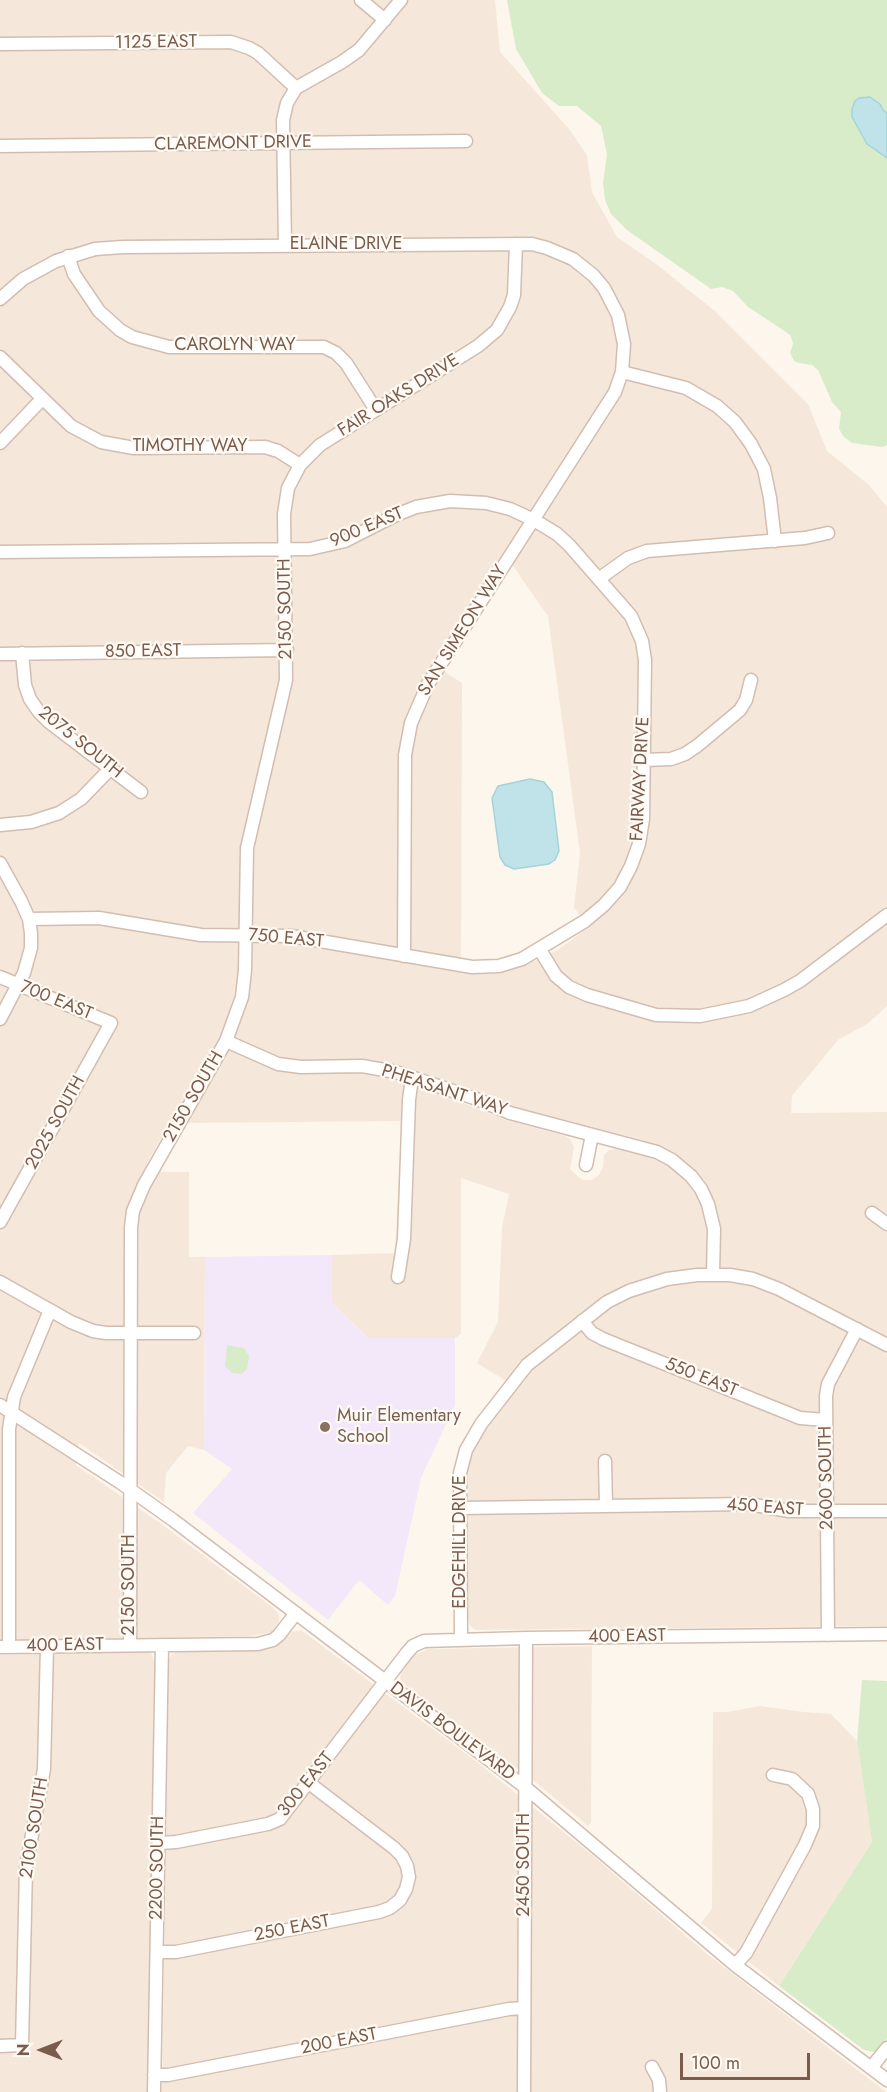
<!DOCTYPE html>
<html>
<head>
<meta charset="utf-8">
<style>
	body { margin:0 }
	#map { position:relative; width:887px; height:2092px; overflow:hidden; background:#fdf6ec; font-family:Jost,sans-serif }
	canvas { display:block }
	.north { position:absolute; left:12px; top:2020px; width:60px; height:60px; -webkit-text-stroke:4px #fffaf3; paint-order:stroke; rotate:270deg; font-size:16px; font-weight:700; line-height:24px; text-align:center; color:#7a5c4d }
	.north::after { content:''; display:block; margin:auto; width:21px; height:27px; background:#7a5c4d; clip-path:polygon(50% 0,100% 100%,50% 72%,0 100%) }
	.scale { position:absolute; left:680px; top:2053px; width:130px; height:27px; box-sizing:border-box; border:3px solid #7a5c4d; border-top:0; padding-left:8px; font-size:18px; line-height:21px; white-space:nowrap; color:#7a5c4d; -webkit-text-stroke:4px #fffaf3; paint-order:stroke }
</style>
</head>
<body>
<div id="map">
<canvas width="887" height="2092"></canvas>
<div class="north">N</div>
<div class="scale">100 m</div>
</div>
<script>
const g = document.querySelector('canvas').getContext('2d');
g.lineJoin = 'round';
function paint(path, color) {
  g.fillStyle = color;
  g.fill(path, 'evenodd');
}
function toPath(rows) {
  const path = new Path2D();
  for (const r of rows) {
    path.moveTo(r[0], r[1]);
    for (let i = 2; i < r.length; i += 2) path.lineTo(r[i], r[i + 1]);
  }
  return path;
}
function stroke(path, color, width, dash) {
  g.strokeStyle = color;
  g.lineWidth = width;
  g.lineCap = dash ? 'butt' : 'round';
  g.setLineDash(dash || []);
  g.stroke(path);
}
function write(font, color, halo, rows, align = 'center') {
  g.font = font + ' Jost,sans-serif';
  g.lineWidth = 4.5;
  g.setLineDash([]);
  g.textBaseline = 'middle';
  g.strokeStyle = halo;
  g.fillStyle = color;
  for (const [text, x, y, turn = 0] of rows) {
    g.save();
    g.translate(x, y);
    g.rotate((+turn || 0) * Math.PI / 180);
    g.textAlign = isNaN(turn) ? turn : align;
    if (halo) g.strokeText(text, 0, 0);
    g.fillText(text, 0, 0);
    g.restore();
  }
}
paint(toPath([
	[0,0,495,0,500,52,570,130,587,155,592,192,617,237,656,264,716,312,808,404,827,451,869,485,887,507,887,1006,867,1024,838,1040,792,1096,791,1113,887,1112,887,1626,475,1630,470,1625,467,1618,465,1488,470,1456,482,1432,530,1370,548,1355,619,1302,601,1300,540,1345,521,1363,506,1381,477,1363,498,1322,502,1228,509,1194,461,1178,461,1334,455,1338,368,1338,332,1303,332,1255,395,1253,402,1121,189,1123,177,1111,147,1163,160,1172,189,1172,189,1257,205,1257,204,1450,188,1446,166,1473,164,1502,79,1443,76,1465,160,1523,272,1607,279,1614,279,1622,273,1631,264,1634,250,1636,0,1640],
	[501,561,513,566,548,616,580,853,574,907,588,928,559,949,522,967,497,974,471,974,461,971,462,683,433,664],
	[461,1086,484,1093,511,1106,643,1140,640,1155,616,1149,609,1150,604,1155,603,1167,599,1175,592,1180,582,1180,570,1169,574,1147,570,1139,565,1136,506,1120,461,1102],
	[301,1630,481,1765,592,1855,707,1954,886,2092,162,2092,169,1659,172,1654,178,1652,266,1650,275,1647,292,1632],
	[592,1646,591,1823,588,1826,534,1781,400,1681,401,1673,413,1656,427,1649],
	[147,1652,152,1654,155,1664,148,2092,0,2092,0,1655],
	[760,1706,804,1712,831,1714,857,1741,872,1842,779,1986,701,1923,712,1909,713,1712,728,1712]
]), '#f5e8da');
paint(toPath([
	[332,1255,332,1303,368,1338,455,1338,455,1405,421,1478,395,1596,388,1605,359,1580,328,1620,193,1513,232,1469,204,1450,205,1257]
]), '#f3e8fa');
paint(toPath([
	[507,0,887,0,887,445,882,447,852,443,844,437,839,429,841,412,832,402,818,370,812,365,799,363,794,361,790,353,793,344,791,336,786,332,748,307,733,291,722,287,711,289,627,230,611,214,605,200,603,183,607,154,601,126,577,106,559,106,542,93,516,49],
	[227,1345,244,1348,249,1356,247,1369,241,1374,232,1373,225,1366],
	[862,1680,887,1681,887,2039,878,2050,873,2052,864,2050,779,1986,872,1842,857,1741]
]), '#d8ecc9');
const water = toPath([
	[870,97,880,104,883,110,887,113,887,158,867,144,852,117,852,109,855,101,859,98,870,97],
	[530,779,544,782,552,792,559,851,555,860,549,864,514,869,505,865,500,857,492,798,498,786,530,779]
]);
paint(water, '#bfe3e8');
stroke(water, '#a5d3da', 1.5);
const minor = toPath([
	[361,0,385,20],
	[0,44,231,42,249,48,258,53,296,88],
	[0,146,466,141],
	[285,245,283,120,287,103,296,88,303,84,342,62,359,50,401,0],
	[68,256,74,274,99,311,120,330,132,337,169,347,324,347,336,353,346,363,376,410],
	[0,299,23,279,56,261,95,249,123,247,532,244,547,248,573,259,594,276,604,288,618,315,624,344,622,372,615,392,428,684,411,723,405,755,404,956],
	[0,357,71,426,101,442,134,448,265,447,278,451,300,465],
	[622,372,686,388,717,406,735,422,751,444,764,469,770,498,775,541],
	[0,443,42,399],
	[0,552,310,549,345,541,396,515,416,507,450,501,486,503,510,509,534,520,557,534,569,545,631,616,642,641,645,660,643,819,639,844,631,866,620,887,604,905,585,921,522,959,499,966,472,967,291,936,201,935,99,918,29,919],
	[600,578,628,558,647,551,805,538,828,533],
	[22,653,25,685,30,699,39,712,49,722,141,792],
	[0,654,287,650],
	[644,760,671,759,685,754,697,746,740,710,746,700,751,680],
	[0,825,31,822,59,813,81,799,110,769],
	[0,863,21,901,29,919,31,933,31,948,24,973,0,1019],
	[540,950,556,976,569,987,587,995,656,1015,700,1016,749,1006,784,990,800,981,887,915],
	[0,977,111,1023,0,1222],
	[226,1041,278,1064,301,1067,362,1066,396,1072,474,1098,510,1113,657,1152,672,1160,691,1176,701,1189,708,1204,714,1229,713,1274],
	[586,1165,592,1135],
	[872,1213,887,1224],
	[398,1277,404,1239,409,1100,412,1078],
	[0,1282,71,1322,93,1331,106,1333,194,1333],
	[582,1321,592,1333,603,1339,800,1418,826,1420],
	[0,1405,121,1483,173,1520,525,1787,735,1965,887,2080],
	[605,1461,606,1506],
	[460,1508,749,1504,789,1511,887,1511],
	[828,1635,826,1396,828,1384,857,1329],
	[461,1639,460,1473,466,1450,481,1424,527,1365,607,1302,629,1291,667,1279,697,1275,730,1275,753,1279,779,1289,887,1345],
	[130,1645,131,1227,133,1211,144,1185,226,1041,242,997,245,970,247,848,286,680,284,514,288,488,300,465,320,445,478,346,497,330,510,307,514,295,516,244],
	[0,1647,258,1644,273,1640,279,1635,296,1613],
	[9,1647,9,1429,14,1397,50,1310],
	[159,1843,176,1842,268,1824,280,1819,406,1654,413,1646,424,1641,526,1638,887,1634],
	[157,1952,176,1952,379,1912,390,1908,400,1900,406,1889,409,1877,407,1866,402,1856,394,1848,309,1783],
	[735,1965,746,1953,805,1845,813,1826,813,1809,808,1794,792,1779,773,1775],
	[0,2046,22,2045,26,1868,44,1769,47,1646],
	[652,2067,659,2080,660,2092],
	[871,2068,887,2048],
	[154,2075,168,2075,509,2009,524,2008],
	[154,2092,162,1645],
	[524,2092,526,1638]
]);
stroke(minor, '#d1beb0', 15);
stroke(minor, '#fff', 12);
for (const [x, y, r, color] of [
	[325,1427,6,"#8d6e63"]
]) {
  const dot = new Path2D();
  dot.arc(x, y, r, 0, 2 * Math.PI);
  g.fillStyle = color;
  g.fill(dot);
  stroke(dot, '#fffaf3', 2);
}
write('18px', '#7a5c4d', '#fffaf3', [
	["1125 EAST",156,43,-1],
	["CLAREMONT DRIVE",233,144,-1],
	["ELAINE DRIVE",346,245],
	["CAROLYN WAY",235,346],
	["FAIR OAKS DRIVE",399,396,-32],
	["TIMOTHY WAY",190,447],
	["900 EAST",367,528,-23],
	["2150 SOUTH",286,609,-91],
	["SAN SIMEON WAY",463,631,-58],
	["850 EAST",143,652,-1],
	["2075 SOUTH",80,743,39],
	["FAIRWAY DRIVE",641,779,-87],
	["750 EAST",286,939,5],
	["700 EAST",56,1001,22],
	["PHEASANT WAY",444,1091,18],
	["2150 SOUTH",194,1097,-60],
	["2025 SOUTH",56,1123,-61],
	["550 EAST",701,1378,22],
	["2600 SOUTH",827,1478,-91],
	["450 EAST",765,1508,4],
	["EDGEHILL DRIVE",461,1542,-90],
	["2150 SOUTH",130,1585,-90],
	["400 EAST",627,1637,-1],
	["400 EAST",65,1646,-1],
	["DAVIS BOULEVARD",452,1732,37],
	["300 EAST",306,1785,-51],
	["2100 SOUTH",35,1828,-81],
	["2450 SOUTH",525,1865,-90],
	["2200 SOUTH",158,1868,-89],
	["250 EAST",292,1929,-11],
	["200 EAST",339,2042,-11]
]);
write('18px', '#785e54', '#fffaf3', [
	["Muir Elementary",337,1417],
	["School",337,1438]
], 'left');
</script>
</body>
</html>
